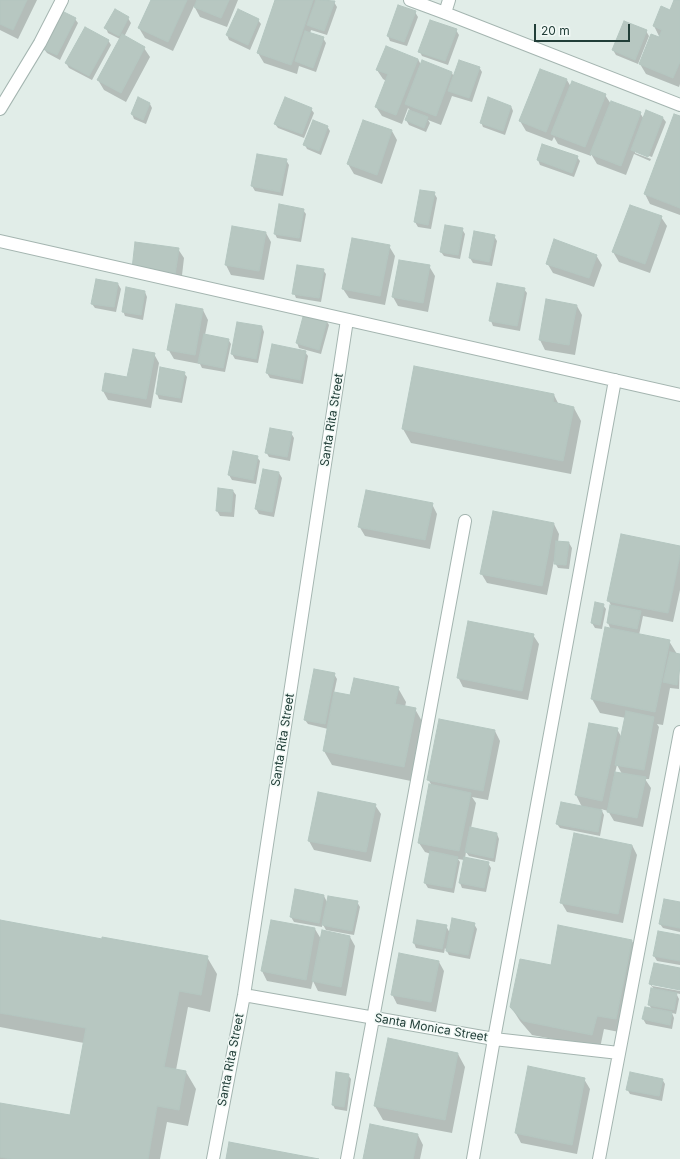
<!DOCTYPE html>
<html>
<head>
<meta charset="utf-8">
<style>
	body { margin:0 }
	#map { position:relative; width:680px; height:1159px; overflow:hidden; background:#e1ede8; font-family:Inter,sans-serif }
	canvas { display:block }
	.scale { position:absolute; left:534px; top:24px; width:96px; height:18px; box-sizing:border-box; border:2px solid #213e38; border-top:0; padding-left:5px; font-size:12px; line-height:14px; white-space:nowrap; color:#213e38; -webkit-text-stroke:3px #f2f9f6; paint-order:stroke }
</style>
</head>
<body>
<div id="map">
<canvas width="680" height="1159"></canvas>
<div class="scale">20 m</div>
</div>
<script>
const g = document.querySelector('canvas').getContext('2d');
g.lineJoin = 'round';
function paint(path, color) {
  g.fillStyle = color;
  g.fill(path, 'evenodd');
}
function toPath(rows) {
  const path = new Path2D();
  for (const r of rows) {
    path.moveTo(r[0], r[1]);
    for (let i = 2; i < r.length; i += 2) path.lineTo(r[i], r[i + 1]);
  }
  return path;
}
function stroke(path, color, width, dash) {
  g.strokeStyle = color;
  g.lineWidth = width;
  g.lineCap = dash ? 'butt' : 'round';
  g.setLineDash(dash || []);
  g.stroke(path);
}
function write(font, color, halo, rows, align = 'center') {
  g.font = font + ' Inter,sans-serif';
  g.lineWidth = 3;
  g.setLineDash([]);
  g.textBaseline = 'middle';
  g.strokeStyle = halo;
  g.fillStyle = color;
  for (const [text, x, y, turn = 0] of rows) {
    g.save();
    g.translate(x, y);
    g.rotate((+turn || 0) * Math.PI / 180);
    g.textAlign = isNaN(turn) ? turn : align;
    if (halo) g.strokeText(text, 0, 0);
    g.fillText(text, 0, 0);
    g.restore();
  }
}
paint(toPath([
	[0,0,37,0,18,39,0,30],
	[152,0,238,0,227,27,200,17,194,6,173,51,145,38,139,28],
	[276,0,329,0,334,2,337,7,327,35,311,30,310,34,323,38,326,43,316,72,299,66,297,74,264,63,258,53],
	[675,0,680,0,680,84,679,87,646,74,640,64,660,38,654,26,671,11],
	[415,12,418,17,407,46,390,41,388,36],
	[128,18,131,23,124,37,144,48,150,57,126,102,104,90,98,80,120,39,108,33,106,28],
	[75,19,78,23,60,60,47,53,44,49],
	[258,20,261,24,250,50,229,40,227,35],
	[456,30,459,35,448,65,422,56,420,52],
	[646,31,649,36,638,64,616,55,613,50],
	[108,40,111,45,92,80,69,68,66,63],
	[418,59,421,65,452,73,454,77,479,67,482,72,472,102,452,96,441,125,428,120,430,123,426,132,409,125,406,120,410,110,408,108,402,124,382,116,376,107,386,81,383,79,377,70],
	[540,70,567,80,571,87,605,95,611,104,640,113,644,119,663,118,666,122,652,157,635,151,635,153,651,159,650,161,634,154,626,175,597,164,591,154,591,156,558,144,554,137,552,141,526,131,520,121],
	[150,104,152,108,146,124,134,119,132,114],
	[511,106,513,111,505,135,483,127,481,122],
	[311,109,314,113,304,138,278,128,275,124],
	[680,117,680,215,650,204,645,194],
	[327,126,330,131,321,155,307,149,305,145],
	[392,131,397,140,382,184,354,174,348,164],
	[577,157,580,161,574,177,540,165,538,160],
	[286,160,289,165,283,196,255,191,252,186],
	[421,191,434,193,437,198,431,229,418,227,415,222],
	[303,210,306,214,301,242,277,238,275,234],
	[661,217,667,226,650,273,619,262,613,252],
	[462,229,465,234,460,259,444,256,441,252],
	[266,233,271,242,264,280,231,275,226,265],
	[494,236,497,241,492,266,473,263,470,258],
	[389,246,395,256,385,305,349,298,343,289],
	[178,249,184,258,181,284,139,279,133,269],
	[596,255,602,265,594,287,553,273,547,263],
	[429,266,435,276,428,312,398,306,393,297],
	[323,270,326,274,321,302,296,298,294,293],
	[96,280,118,284,121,289,116,312,95,308,92,304],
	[524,289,527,293,520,331,493,326,491,321],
	[145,292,147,297,143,320,125,316,123,311],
	[577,306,582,315,575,355,545,350,540,340],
	[203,310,208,320,205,335,228,339,231,344,225,372,202,368,200,364,174,359,168,349],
	[326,320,329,325,321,354,299,348,297,343],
	[237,323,262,327,264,332,258,363,235,359,232,354],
	[305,352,308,356,303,384,270,378,267,373],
	[154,354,159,363,151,408,108,400,103,391,128,378],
	[415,367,554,395,559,405,574,408,581,421,571,474,411,443,403,429],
	[184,373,187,377,182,403,159,399,157,394],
	[291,433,294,438,290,461,269,457,266,452],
	[257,457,260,461,256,484,232,480,229,475],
	[279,473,282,478,274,517,259,514,256,509],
	[233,491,236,495,234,517,220,516,217,511],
	[432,504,437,514,430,549,365,536,359,526],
	[554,524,559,534,558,542,569,543,572,548,569,569,558,568,554,561,547,595,487,583,481,573],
	[680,547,680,590,673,622,643,616,639,635,669,641,677,654,680,655,679,689,670,688,663,725,657,724,659,727,649,779,645,779,651,788,643,827,614,821,608,811,601,809,604,815,600,836,560,828,557,824,582,807,576,795,590,724,617,729,622,738,626,718,600,713,592,699,611,630,608,623,611,605,608,600],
	[617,765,622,774,615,773],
	[603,605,606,609,602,629,595,628,592,623],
	[533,635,539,644,528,700,463,687,458,677],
	[334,674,337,679,334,693,351,696,398,688,406,702,405,707,415,709,423,723,411,781,332,765,324,751,328,729,308,724,305,720],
	[495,731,500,741,488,800,472,797,476,803,471,828,497,834,499,839,495,862,469,856,466,852,465,858,488,863,491,868,486,892,462,888,460,883,464,860,458,859,460,862,454,893,428,888,425,883,431,854,425,852,419,843,432,786,428,779],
	[375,805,381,814,371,862,314,850,309,841],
	[632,845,637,855,623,923,567,912,561,902],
	[296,891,324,896,327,902,357,902,360,907,354,935,326,930,322,923,322,927,294,922,291,917],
	[680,903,680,932,663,928,660,924],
	[0,921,103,940,207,957,217,974,210,1012,188,1007,176,1070,186,1072,196,1089,188,1126,167,1122,160,1159,0,1159,0,1104,71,1117,84,1043,0,1027],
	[271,921,315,929,321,939,350,937,355,946,346,996,318,991,313,981,311,989,267,981,262,971],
	[474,924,477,929,470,959,449,955,445,948,444,953,416,948,414,943,446,926,450,933],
	[680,936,680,965,657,961,654,956],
	[632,941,639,954,624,1033,604,1029,600,1048,532,1035,520,1021,511,1007,551,966],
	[439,962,444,971,436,1012,397,1004,392,994],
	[680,969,680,989,652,984,652,986,680,991,680,994,676,993,679,999,676,1014,672,1013,674,1018,672,1029,646,1024,643,1019,652,1010,649,1004,654,989,650,984],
	[458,1054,465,1067,452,1133,383,1120,375,1106],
	[529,1068,584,1079,590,1089,577,1154,521,1143,516,1133],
	[348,1075,351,1079,347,1111,335,1109,333,1105],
	[662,1079,665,1084,662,1101,630,1094,627,1089],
	[418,1135,423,1145,420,1159,364,1159]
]), '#0003');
const building = toPath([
	[0,0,27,0,13,30,0,24,0,0],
	[151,0,187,0,168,42,138,28,151,0],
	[197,0,229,0,221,18,194,7,197,0],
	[275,0,313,0,291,65,257,53,275,0],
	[316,0,335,1,324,31,307,25,316,0],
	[674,0,680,0,680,62,673,78,639,64,651,34,659,37,662,30,653,26,661,6,670,10,674,0],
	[398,5,416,11,404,42,387,36,398,5],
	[115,9,129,17,119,36,104,28,115,9],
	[238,9,259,19,248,45,226,35,238,9],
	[62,11,76,18,57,55,43,49,62,11],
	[430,20,457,29,445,61,418,52,430,20],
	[624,21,647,30,635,60,612,50,624,21],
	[85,27,109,40,89,76,65,63,85,27],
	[305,31,324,37,313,68,295,61,305,31],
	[122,34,145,47,121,93,97,80,122,34],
	[386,46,418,59,396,115,375,107,388,74,376,70,386,46],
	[422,60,452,72,436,116,405,104,422,60],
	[459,60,480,67,469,98,448,91,459,60],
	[540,69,567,79,546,132,519,121,540,69],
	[572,81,606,94,585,147,551,134,572,81],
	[138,97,150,103,143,120,131,114,138,97],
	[285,97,312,108,302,134,274,124,285,97],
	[488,97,511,106,503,131,480,123,488,97],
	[611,101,641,112,621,166,590,154,611,101],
	[409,110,428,117,424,128,405,120,409,110],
	[646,110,663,117,648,157,631,150,646,110],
	[674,114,680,116,680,208,644,194,674,114],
	[313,120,328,126,319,151,303,145,313,120],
	[363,120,392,130,377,175,347,164,363,120],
	[542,144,578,156,572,173,537,160,542,144],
	[257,154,287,159,280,192,251,186,257,154],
	[420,190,435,192,428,225,414,222,420,190],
	[279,204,304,209,299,238,274,234,279,204],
	[630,205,662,216,645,264,612,252,630,205],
	[445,225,463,228,458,255,440,252,445,225],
	[232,226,266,232,259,271,225,265,232,226],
	[474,231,495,235,489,262,469,258,474,231],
	[352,238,390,245,380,296,342,289,352,238],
	[554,239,597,255,589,278,546,264,554,239],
	[135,242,179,248,175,275,132,269,135,242],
	[399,260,430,265,423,303,392,297,399,260],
	[297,265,324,269,319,298,292,294,297,265],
	[96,279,118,283,114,307,91,304,96,279],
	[497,283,525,288,517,326,489,321,497,283],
	[126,287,145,291,141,315,122,312,126,287],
	[546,299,577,305,569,345,539,340,546,299],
	[176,304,203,309,195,355,167,350,176,304],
	[304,313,327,320,319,350,296,343,304,313],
	[237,322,262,326,256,359,231,354,237,322],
	[204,334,229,339,223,368,198,363,204,334],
	[272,344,306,351,300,380,266,373,272,344],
	[133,349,155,353,146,399,102,391,105,373,127,377,133,349],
	[414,366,554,394,553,402,574,407,563,461,402,429,414,366],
	[160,367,185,372,180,398,156,394,160,367],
	[270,428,292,432,287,457,265,453,270,428],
	[233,451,258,456,253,480,228,475,233,451],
	[263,469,279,472,272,512,255,509,263,469],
	[218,488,233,490,231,512,216,511,218,488],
	[366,490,433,503,425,540,358,527,366,490],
	[493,511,554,523,542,586,480,574,493,511],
	[621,534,680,546,680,555,668,613,607,601,621,534],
	[556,541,569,542,566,565,554,564,556,541],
	[595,602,604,604,600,625,591,623,595,602],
	[610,605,641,611,637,629,607,623,610,605],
	[468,621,534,634,522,691,457,678,468,621],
	[605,627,670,640,655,712,591,699,605,627],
	[670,652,680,654,680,667,677,685,663,682,670,652],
	[314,669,335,673,325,724,304,720,314,669],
	[354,678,399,687,395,704,416,708,404,767,323,751,334,692,350,695,354,678],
	[626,711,654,717,644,770,615,765,626,711],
	[439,719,495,730,483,791,427,780,439,719],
	[589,723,618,728,602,801,575,795,589,723],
	[615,772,646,777,637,818,607,812,615,772],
	[429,784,471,793,459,851,418,843,429,784],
	[318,792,376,804,366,852,308,841,318,792],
	[561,802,602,810,598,832,556,824,561,802],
	[470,827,497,833,493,858,465,852,470,827],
	[574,833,632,845,618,914,560,903,574,833],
	[430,851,458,857,452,888,424,883,430,851],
	[464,857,489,862,484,888,459,883,464,857],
	[295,889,324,895,319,923,290,917,295,889],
	[328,896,358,901,352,931,322,925,328,896],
	[664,899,680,902,680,928,659,924,664,899],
	[452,918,475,923,468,955,446,951,452,918],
	[0,920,102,939,102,937,208,956,201,995,179,991,164,1067,186,1071,179,1110,157,1106,148,1159,12,1159,0,1157,0,1103,70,1115,86,1028,0,1013,0,920],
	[271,920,315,928,306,980,261,971,271,920],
	[417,920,447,925,442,949,413,943,417,920],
	[558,925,632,940,616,1019,597,1016,592,1035,523,1021,510,1007,520,959,551,965,558,925],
	[322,930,350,936,341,987,312,981,322,930],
	[658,931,680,935,680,961,653,956,658,931],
	[399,953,439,961,431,1002,391,995,399,953],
	[654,963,680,968,680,990,649,984,654,963],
	[651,988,677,993,674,1010,648,1005,651,988],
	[645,1007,672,1012,670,1025,642,1019,645,1007],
	[388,1038,458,1053,445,1120,374,1106,388,1038],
	[528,1066,585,1078,572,1145,515,1133,528,1066],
	[336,1072,349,1074,344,1107,332,1105,336,1072],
	[630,1072,663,1079,659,1096,626,1090,630,1072],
	[370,1124,418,1134,413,1159,363,1159,370,1124],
	[229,1142,319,1159,226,1159,229,1142]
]);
paint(building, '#b7c7c1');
stroke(building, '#b4c6c0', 1);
const street = toPath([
	[410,0,445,13,680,105],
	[445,13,449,0],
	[0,109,40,43,62,0],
	[0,241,680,395],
	[244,995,494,1039,619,1053],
	[213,1159,244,995,347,320],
	[347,1159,465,521],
	[473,1159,494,1039,615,380],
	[599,1159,680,732]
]);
stroke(street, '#a4b5b0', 14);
stroke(street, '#fff', 12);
write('12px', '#213e38', '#f2f9f6', [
	["Santa Rita Street",332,420,-81],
	["Santa Rita Street",283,740,-81],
	["Santa Monica Street",431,1028,10],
	["Santa Rita Street",231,1060,-79]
]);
</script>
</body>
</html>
